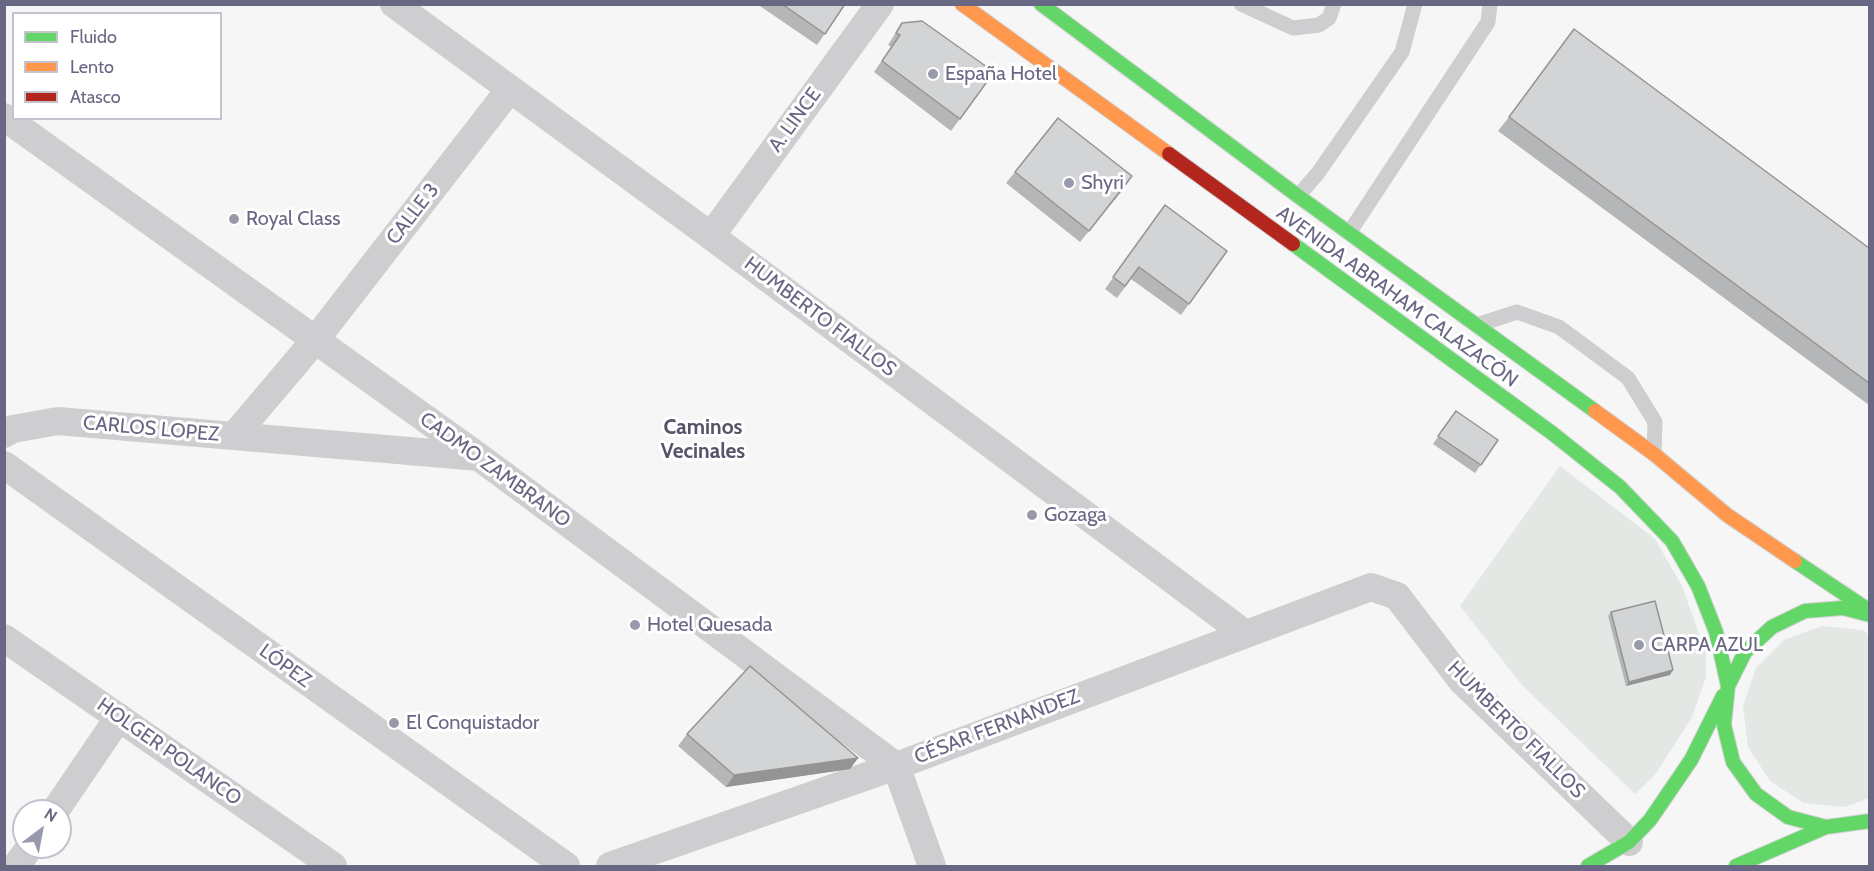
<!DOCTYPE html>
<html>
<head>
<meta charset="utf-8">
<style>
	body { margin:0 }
	#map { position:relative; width:1874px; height:871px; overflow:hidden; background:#f5f6f5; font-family:Cabin,sans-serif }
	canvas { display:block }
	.frame { position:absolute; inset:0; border:6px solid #686784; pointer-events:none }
	.legend { position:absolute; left:12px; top:12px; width:210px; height:108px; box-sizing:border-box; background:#fff; border:2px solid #c3c2ce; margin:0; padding:8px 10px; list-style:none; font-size:18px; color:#686784 }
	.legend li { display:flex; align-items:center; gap:12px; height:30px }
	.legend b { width:30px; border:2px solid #c3c2ce }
	.north { position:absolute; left:12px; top:799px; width:60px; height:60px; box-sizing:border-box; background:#fff; border:2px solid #c3c2ce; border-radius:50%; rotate:32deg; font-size:16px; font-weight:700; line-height:24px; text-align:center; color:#686784 }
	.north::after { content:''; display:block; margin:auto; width:21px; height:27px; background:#9999ac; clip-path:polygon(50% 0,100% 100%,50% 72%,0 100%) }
</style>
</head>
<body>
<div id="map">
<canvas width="1874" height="871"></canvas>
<div class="frame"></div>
<ul class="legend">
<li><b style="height:8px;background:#63d668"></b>Fluido</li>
<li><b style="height:8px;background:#ff974d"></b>Lento</li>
<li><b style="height:8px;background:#b3261e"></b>Atasco</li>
</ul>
<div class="north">N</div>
</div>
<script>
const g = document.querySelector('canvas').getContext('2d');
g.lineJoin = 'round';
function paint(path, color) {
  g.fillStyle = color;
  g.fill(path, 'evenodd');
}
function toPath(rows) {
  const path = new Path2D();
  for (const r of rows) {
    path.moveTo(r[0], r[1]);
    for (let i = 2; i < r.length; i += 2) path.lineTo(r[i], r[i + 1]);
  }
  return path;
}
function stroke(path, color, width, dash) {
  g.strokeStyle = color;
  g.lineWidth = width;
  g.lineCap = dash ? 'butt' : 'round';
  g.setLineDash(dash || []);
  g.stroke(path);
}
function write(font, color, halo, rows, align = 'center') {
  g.font = font + ' Cabin,sans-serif';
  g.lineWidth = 6;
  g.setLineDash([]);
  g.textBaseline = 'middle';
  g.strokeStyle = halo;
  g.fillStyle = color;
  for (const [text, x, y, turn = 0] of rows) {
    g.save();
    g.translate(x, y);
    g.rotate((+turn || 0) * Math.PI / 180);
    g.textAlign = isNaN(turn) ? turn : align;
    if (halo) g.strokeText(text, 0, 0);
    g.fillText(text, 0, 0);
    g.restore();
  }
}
paint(toPath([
	[1560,466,1655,539,1682,586,1706,653,1706,677,1692,717,1655,775,1635,794,1521,684,1460,606],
	[1822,626,1863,630,1869,635,1869,798,1845,807,1804,803,1770,781,1748,747,1743,706,1756,668,1784,640]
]), '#e3e8e4');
const fast = toPath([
	[1041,4,1298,196,1595,411],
	[1293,244,1552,433,1620,487,1672,541,1698,586,1716,632,1728,686],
	[1795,561,1870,611],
	[1870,615,1843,608,1805,611,1772,627,1745,652,1728,686,1724,725,1733,762,1756,794,1788,817,1826,827,1870,821],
	[1588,866,1629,842,1650,820,1691,760,1723,696],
	[1736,866,1826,827]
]);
const slow = toPath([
	[962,4,1169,154],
	[1595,411,1654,454,1727,515,1795,561]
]);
const jam = toPath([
	[1169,154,1293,244]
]);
stroke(fast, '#d2d2d4', 16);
stroke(slow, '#d2d2d4', 16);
stroke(jam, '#d2d2d4', 16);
stroke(toPath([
	[1241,4,1293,28,1319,25,1329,18,1334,4],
	[1298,196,1318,173,1402,52,1415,4],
	[1349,233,1488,22,1490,4],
	[1477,325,1517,312,1559,327,1628,378,1655,422,1654,454]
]), '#ceced0', 15);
stroke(toPath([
	[394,4,711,236,1244,633],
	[4,117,479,457,896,766,932,866],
	[711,236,880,4],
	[4,434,13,429,58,421,234,436,316,339,510,89],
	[234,436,479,457],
	[4,465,566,866],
	[4,638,333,866],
	[55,811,119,717],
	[16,866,30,847],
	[610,866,896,766,1371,587,1397,596,1462,681,1629,842]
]), '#ceced0', 28);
stroke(fast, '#63d668', 14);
stroke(slow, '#ff974d', 14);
stroke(jam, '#b3261e', 14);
paint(toPath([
	[757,4,845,4,817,45],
	[902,23,994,72,951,131,874,72,891,47,888,45],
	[1509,117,1869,248,1869,405,1498,131],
	[1015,172,1124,188,1080,242,1006,183],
	[1165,205,1227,251,1181,315,1131,279,1117,298,1105,289],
	[1456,411,1498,440,1475,473,1433,444],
	[1611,612,1670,675,1626,686,1608,616],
	[687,734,858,758,850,769,726,787,678,746]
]), '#b5b6b7');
paint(toPath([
	[1132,176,1124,188,1080,242,1089,231],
	[1673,670,1670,675,1626,686,1629,682],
	[858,758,850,769,726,787,734,775]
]), '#949495');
const building = toPath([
	[782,4,845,4,825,34,782,4],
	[922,21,994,72,960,119,882,61,900,35,896,33,902,23,922,21],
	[1574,29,1869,248,1869,383,1509,117,1574,29],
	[1058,118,1132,176,1089,231,1015,172,1058,118],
	[1165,205,1227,251,1189,304,1139,267,1125,286,1113,277,1165,205],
	[1456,411,1498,440,1481,465,1438,436,1456,411],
	[1655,601,1673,670,1629,682,1611,612,1655,601],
	[750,666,858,758,734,775,687,734,750,666]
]);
paint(building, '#d3d4d5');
stroke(building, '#949495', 1.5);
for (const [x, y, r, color] of [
	[933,74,6,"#9999ac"],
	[1069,183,6,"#9999ac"],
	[234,219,6,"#9999ac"],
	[1032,515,6,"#9999ac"],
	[635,625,6,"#9999ac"],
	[1639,645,6,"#9999ac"],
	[394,723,6,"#9999ac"]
]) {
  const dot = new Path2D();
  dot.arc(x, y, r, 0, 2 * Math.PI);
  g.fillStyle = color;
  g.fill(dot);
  stroke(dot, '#fff', 2);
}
write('20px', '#686784', '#fff', [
	["España Hotel",945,74],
	["Shyri",1081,183],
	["Royal Class",246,219],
	["Gozaga",1044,515],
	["Hotel Quesada",647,625],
	["CARPA AZUL",1651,645],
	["El Conquistador",406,723]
], 'left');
write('20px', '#686784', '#fff', [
	["A. LINCE",795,120,-54],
	["CALLE 3",413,214,-52],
	["AVENIDA ABRAHAM CALAZACÓN",1397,297,36],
	["HUMBERTO FIALLOS",820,317,37],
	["CARLOS LOPEZ",151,429,5],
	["CADMO ZAMBRANO",495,470,36],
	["LÓPEZ",285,666,36],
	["CÉSAR FERNANDEZ",997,727,-21],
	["HUMBERTO FIALLOS",1516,730,45],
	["HOLGER POLANCO",169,752,35]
]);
write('bold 21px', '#565469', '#fff', [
	["Caminos",703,428],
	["Vecinales",703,452]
]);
</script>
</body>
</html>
